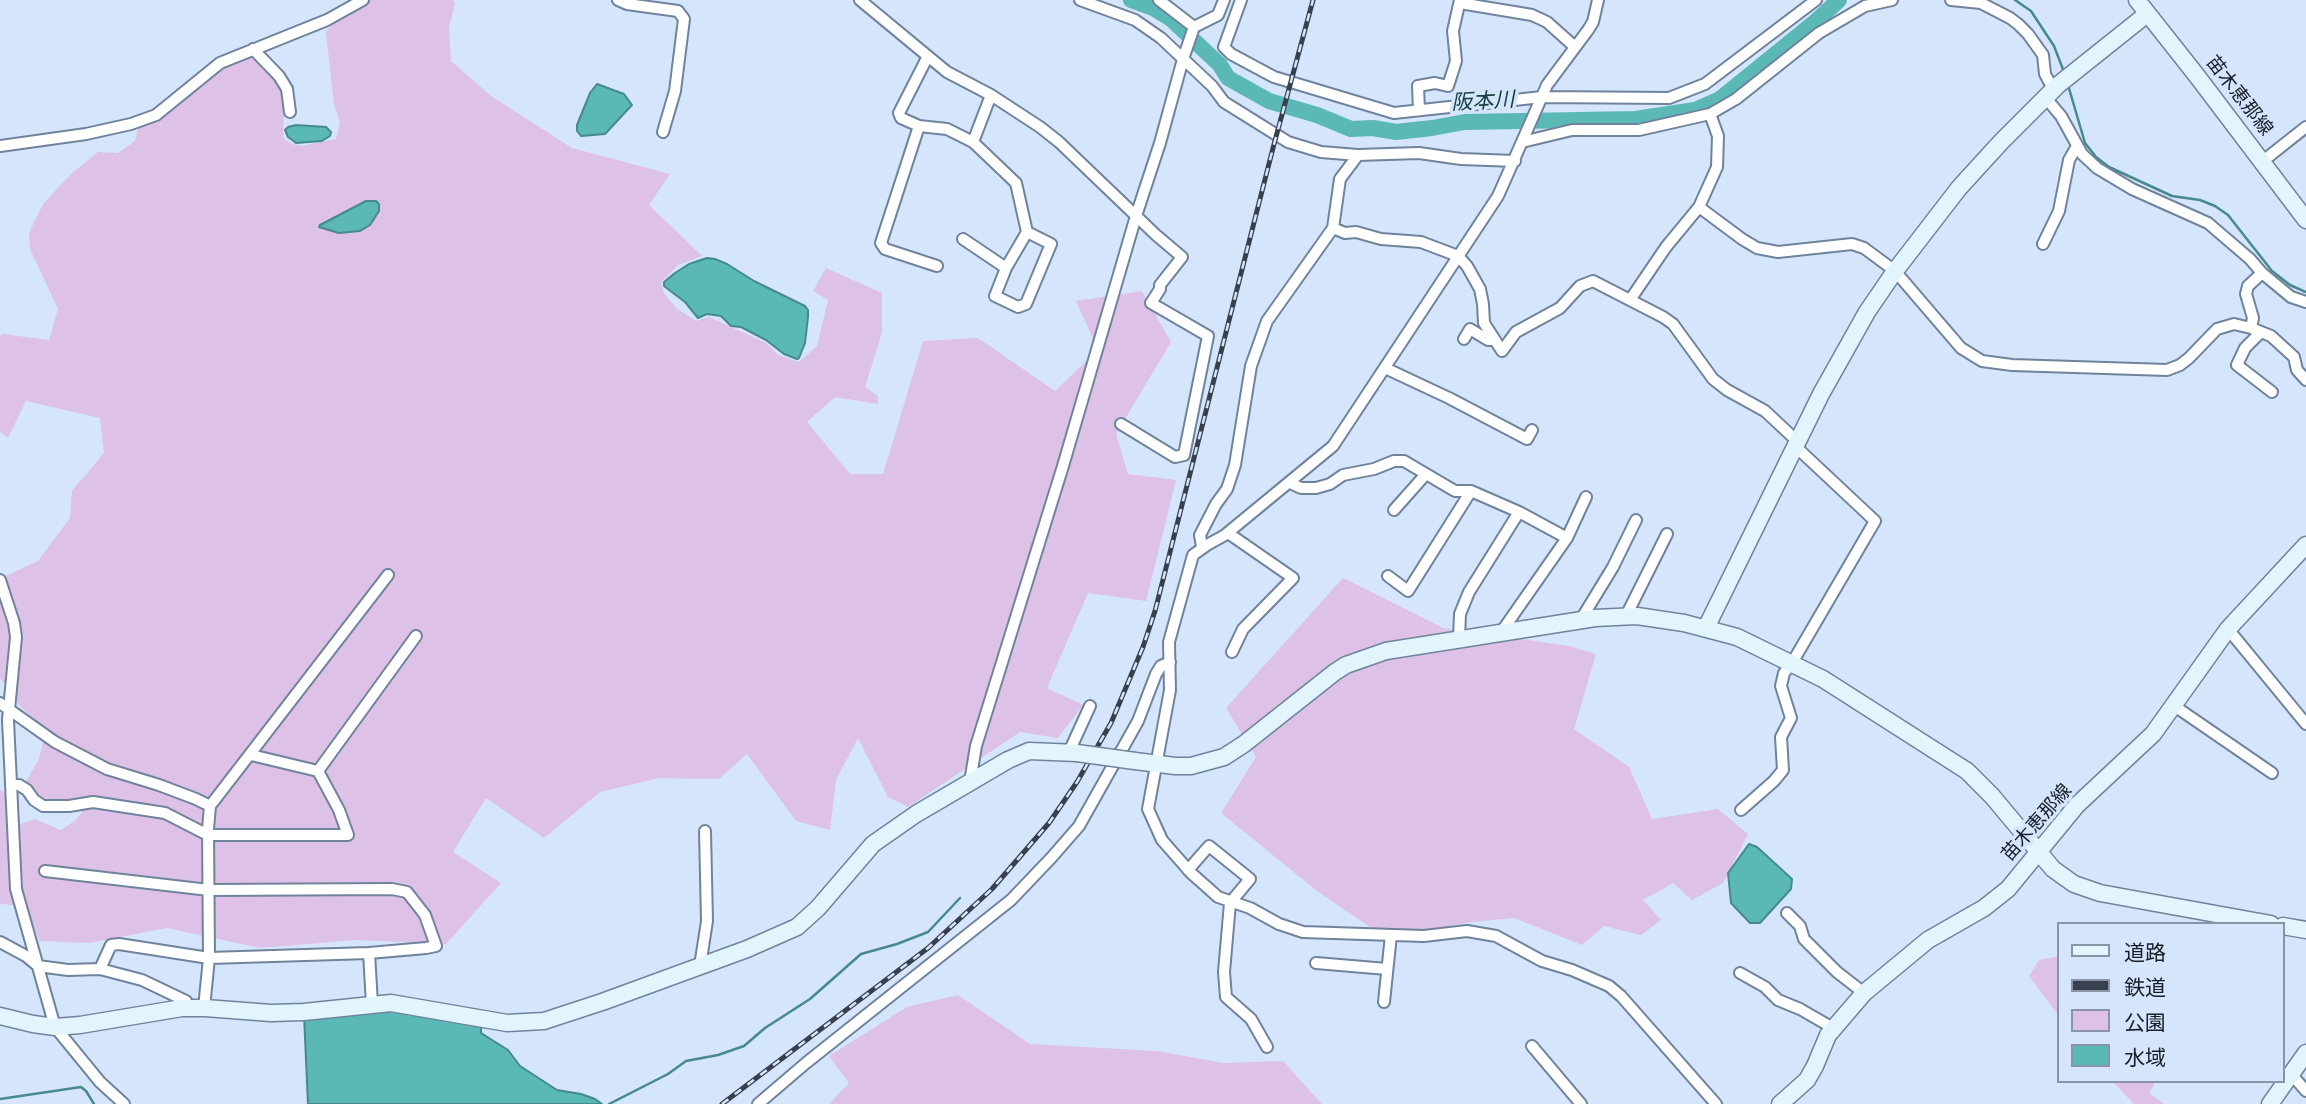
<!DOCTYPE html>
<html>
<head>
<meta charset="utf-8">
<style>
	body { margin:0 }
	#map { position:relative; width:2306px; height:1104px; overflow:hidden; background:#d5e5fc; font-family:"Fira Sans","Noto Sans JP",sans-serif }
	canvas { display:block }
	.legend { position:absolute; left:2057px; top:922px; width:228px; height:161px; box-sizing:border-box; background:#d5e5fc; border:2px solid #8995a7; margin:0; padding:9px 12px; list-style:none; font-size:21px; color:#171e28 }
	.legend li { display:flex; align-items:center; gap:14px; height:35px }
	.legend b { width:35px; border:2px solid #8995a7 }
</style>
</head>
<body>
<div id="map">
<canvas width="2306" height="1104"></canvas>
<ul class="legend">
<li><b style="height:9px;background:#e2f4fc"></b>道路</li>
<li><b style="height:9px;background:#38404d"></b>鉄道</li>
<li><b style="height:19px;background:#ddc1e6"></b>公園</li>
<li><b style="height:19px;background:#5ab8b7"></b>水域</li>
</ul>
</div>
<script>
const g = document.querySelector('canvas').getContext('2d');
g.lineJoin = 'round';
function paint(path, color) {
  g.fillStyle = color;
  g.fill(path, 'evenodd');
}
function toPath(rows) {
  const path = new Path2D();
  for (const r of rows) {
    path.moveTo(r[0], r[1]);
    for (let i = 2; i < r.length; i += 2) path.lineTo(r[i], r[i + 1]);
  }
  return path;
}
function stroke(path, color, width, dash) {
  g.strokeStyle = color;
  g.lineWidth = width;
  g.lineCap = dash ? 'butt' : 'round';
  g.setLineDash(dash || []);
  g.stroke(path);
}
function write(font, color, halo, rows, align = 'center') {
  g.font = font + ' "Fira Sans","Noto Sans JP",sans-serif';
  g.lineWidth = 7;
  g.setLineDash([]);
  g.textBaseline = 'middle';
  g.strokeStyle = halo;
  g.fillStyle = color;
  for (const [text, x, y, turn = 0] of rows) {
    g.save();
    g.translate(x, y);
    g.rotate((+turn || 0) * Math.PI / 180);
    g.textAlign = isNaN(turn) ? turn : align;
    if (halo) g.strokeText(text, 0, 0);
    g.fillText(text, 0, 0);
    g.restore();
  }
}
paint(toPath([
	[370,0,453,0,455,3,449,28,451,61,491,96,572,148,670,174,649,205,702,256,678,265,661,282,664,293,676,308,696,321,709,317,766,343,778,355,799,362,817,346,828,300,813,291,826,268,882,293,882,332,865,387,878,396,878,404,835,397,807,422,850,474,883,474,923,341,978,338,1055,391,1098,350,1076,301,1142,291,1171,342,1116,434,1128,474,1176,480,1146,601,1088,593,1047,688,1083,705,1058,738,1020,732,908,807,888,797,858,738,836,780,830,830,796,821,747,754,719,779,659,778,600,792,544,838,486,798,453,852,501,883,446,944,355,940,260,948,167,928,89,943,40,941,25,906,0,904,0,790,10,795,18,825,35,819,61,830,76,820,85,808,79,797,66,802,53,803,42,800,36,796,26,781,39,759,46,730,20,706,0,678,0,576,6,576,38,561,70,518,72,491,104,453,100,418,26,401,8,438,0,432,0,336,3,334,49,340,58,309,30,249,29,233,43,204,70,175,98,152,118,153,135,141,139,126,221,65,253,51,285,90,283,138,292,144,302,146,336,139,340,122,334,105,326,32,334,21],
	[1343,578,1443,628,1569,646,1596,654,1574,729,1629,767,1652,819,1718,809,1748,834,1723,883,1692,900,1673,883,1643,900,1661,920,1641,935,1604,926,1582,945,1514,918,1471,922,1386,938,1317,891,1221,813,1256,757,1226,708],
	[2055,957,2059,958,2059,1016,2029,976,2039,960],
	[958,995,1030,1044,1157,1051,1223,1063,1283,1061,1322,1104,829,1104,849,1083,829,1056,907,1007],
	[2112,1081,2156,1081,2149,1093,2164,1104,2134,1104]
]), '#ddc1e6');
const water = toPath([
	[597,84,624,94,632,105,605,134,581,136,577,131,577,125,590,93,597,84],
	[296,125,326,127,331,132,330,136,322,141,296,143,288,137,285,130,288,127,296,125],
	[366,201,376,201,379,204,379,211,370,225,360,231,339,233,319,227,320,225,366,201],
	[707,258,715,259,727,264,754,281,805,306,808,310,808,317,805,343,799,358,797,359,784,354,766,340,741,327,731,326,721,316,707,314,698,318,685,302,664,286,664,282,675,273,689,264,707,258],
	[1749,844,1757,847,1792,879,1791,889,1760,923,1750,923,1731,903,1728,873,1749,844],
	[387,1008,481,1025,481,1033,508,1050,520,1066,557,1090,581,1094,595,1099,602,1104,308,1104,304,1015,387,1008]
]);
paint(water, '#5ab8b7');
stroke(water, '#468a8c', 2);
stroke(toPath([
	[2015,0,2031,11,2054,46,2064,72],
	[2068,85,2085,143,2096,157,2109,167,2172,196,2200,200,2215,206,2228,215,2272,271,2290,285,2306,292],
	[0,1099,81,1087,86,1091,94,1104],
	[609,1104,668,1074,686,1061,718,1055,744,1046,765,1028,810,999,861,954,897,944,928,932,960,898]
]), '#468a8c', 2.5);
stroke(toPath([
	[1131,0,1153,8,1171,19,1220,65,1228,78,1269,101,1317,115,1351,129,1373,128,1396,132,1432,128,1465,122,1635,119,1695,110,1720,99,1815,22,1839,0]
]), '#5ab8b7', 16);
const street = toPath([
	[618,0,627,4,678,11,684,19,675,91,663,132],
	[860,0,947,72,991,95,1040,127,1059,142,1156,235,1182,257,1160,285,1160,289,1151,303,1208,336,1184,455,1175,457,1121,424],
	[1080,0,1135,20,1161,38,1212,86,1224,102,1288,142,1321,152,1358,155,1419,153,1461,159,1515,161],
	[1159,0,1194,27],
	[1241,0,1224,47,1231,54,1274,77,1394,113,1542,97,1669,98,1705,84,1816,0],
	[1598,0,1593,22,1588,30,1547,85,1498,196,1333,446,1225,535,1207,545,1193,555,1169,642,1170,690,1148,809,1162,840,1191,873,1208,888,1218,897,1250,908,1279,924,1303,932,1424,936,1467,931,1496,936,1542,961,1572,970,1609,986,1621,996,1716,1104],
	[1951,0,1981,3,2010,18,2018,24,2028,34,2043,55,2045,74,2053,89],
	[1460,3,1532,15,1547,22,1575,47],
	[253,49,279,76,287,89,290,112],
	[927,58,899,113,901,118,919,126,947,129,973,142],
	[991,95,973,142,1016,183,1027,232],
	[2045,97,2061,116,2082,154,2097,168,2132,189,2208,223,2250,259,2262,273],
	[1419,110,1418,86,1435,83,1448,86,1456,61,1453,31,1460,0],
	[919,126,881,243,885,249,937,266],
	[1522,142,1572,130,1639,130,1710,114,1736,99,1819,33,1865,6,1892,0],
	[0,146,86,134,131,124,156,115,220,63,327,20,363,0],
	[2263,161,2306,127],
	[1699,207,1742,239,1757,248,1778,252,1852,244,1864,248,1895,271,1961,348,1982,361,2012,365,2167,370,2180,365,2189,358,2217,329,2234,324,2251,328],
	[1333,228,1345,233,1356,232,1381,239,1421,242,1458,256,1467,266,1480,289,1483,304,1484,323,1502,351,1516,332,1560,308,1580,286,1593,281,1663,317,1673,324,1713,379,1727,390,1765,411,1797,441],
	[1027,232,1051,244,1026,304,1018,307,995,296,1006,268,1027,232],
	[963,239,1006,268],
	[2043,244,2059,211,2069,160,2077,146],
	[1630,300,1666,247,1699,207,1717,167,1718,136,1710,114],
	[2306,302,2291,297,2262,273,2248,286,2246,294,2253,318,2251,328,2271,336,2294,357,2297,370,2306,380],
	[2261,332,2245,348,2237,365,2272,392],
	[1464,339,1470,329,1488,340,1494,340],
	[1385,368,1449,398,1527,439,1532,430],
	[1290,483,1301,488,1316,488,1330,484,1343,475,1374,469,1394,461,1404,461,1455,491,1471,491,1519,512,1567,538,1502,631],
	[1394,510,1426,474],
	[1228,533,1293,578,1243,629,1232,652],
	[1567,538,1586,497],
	[1202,547,1200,535,1216,504,1227,489,1235,465,1251,366,1267,321,1333,228,1340,179,1358,155],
	[1388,576,1408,591,1471,491],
	[0,580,14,623,16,637,8,720,16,889,55,1027,100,1082,124,1104],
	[1626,616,1667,534],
	[1580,621,1613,567,1636,520],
	[2228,629,2306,724],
	[1459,638,1460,614,1469,592,1519,512],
	[0,703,55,742,107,769,159,785,196,799,210,806],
	[2173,705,2272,773],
	[1069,752,1090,706],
	[318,771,416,636],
	[970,782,976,746,1063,466,1136,216,1160,143,1183,59,1194,27,1218,15,1224,0],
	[12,785,19,785,27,790,34,800,43,806,69,806,93,802,165,813,208,835,348,835,339,810,318,771,251,755],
	[1741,810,1774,781,1783,770,1781,737,1791,718,1781,686,1784,673,1792,663,1875,521,1795,446],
	[1188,870,1209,846,1250,879,1230,903,1224,972,1226,997,1251,1019,1267,1047],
	[45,871,209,890,392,889,407,892,425,915,436,946,426,948,369,953,209,958,119,944,111,945,100,969],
	[1787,913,1800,926,1804,939,1837,972,1864,993],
	[0,942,26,956,38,966,68,970,100,969,142,980,186,1001,187,1008],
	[369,953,372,1004],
	[1316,963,1387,969],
	[700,966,707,921,705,831],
	[1740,973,1765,987,1778,1000,1800,1009,1833,1028],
	[1384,1002,1391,935],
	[204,1008,209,958,208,829,210,806,388,575],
	[1532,1046,1581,1104],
	[2292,1075,2306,1091],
	[758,1104,806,1063,1011,900,1052,857,1079,826,1138,721,1156,674,1161,666,1170,662]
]);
const secondary = toPath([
	[2137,0,2197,76,2306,220],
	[1706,628,1821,394,1867,312,1895,271,1959,188,2001,142,2058,85,2147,14],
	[1135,761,1175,766,1191,766,1224,757,1244,744,1335,672,1346,665,1386,651,1595,618,1637,616,1684,623,1737,637,1823,679,1967,771,1992,796,2053,869,2074,884,2100,893,2271,924],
	[2283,926,2306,930],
	[0,1016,33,1024,55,1027,80,1025,182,1008,205,1008,271,1013,304,1012,391,1003,507,1023,544,1021,602,1002,747,949,797,927,818,908,873,844,916,814,1008,760,1029,751,1077,753],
	[1780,1104,1807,1080,1815,1066,1828,1035,1864,993,1928,940,1984,908,2008,889,2077,805,2153,734,2228,629,2306,545],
	[2270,1104,2306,1053]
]);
stroke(street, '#70839c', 14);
stroke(secondary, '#70839c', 19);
stroke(street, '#fff', 10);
stroke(secondary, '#e2f4fc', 16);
const rail = toPath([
	[722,1104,928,948,992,889,1049,823,1077,782,1111,723,1143,647,1155,611,1273,148,1313,0]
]);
stroke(rail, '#38404d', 5);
stroke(rail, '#d5e5fc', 2.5, [8]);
const secondaryBridge = toPath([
	[1077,753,1135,761]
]);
stroke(secondaryBridge, '#70839c', 19, []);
stroke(secondaryBridge, '#e2f4fc', 16);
write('19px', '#171e28', '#d5e5fc', [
	["苗木恵那線",2239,96,52],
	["苗木恵那線",2037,823,-49]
]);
write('italic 21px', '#13403f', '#d5e5fc', [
	["阪本川",1483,102,-3]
]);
</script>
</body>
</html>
